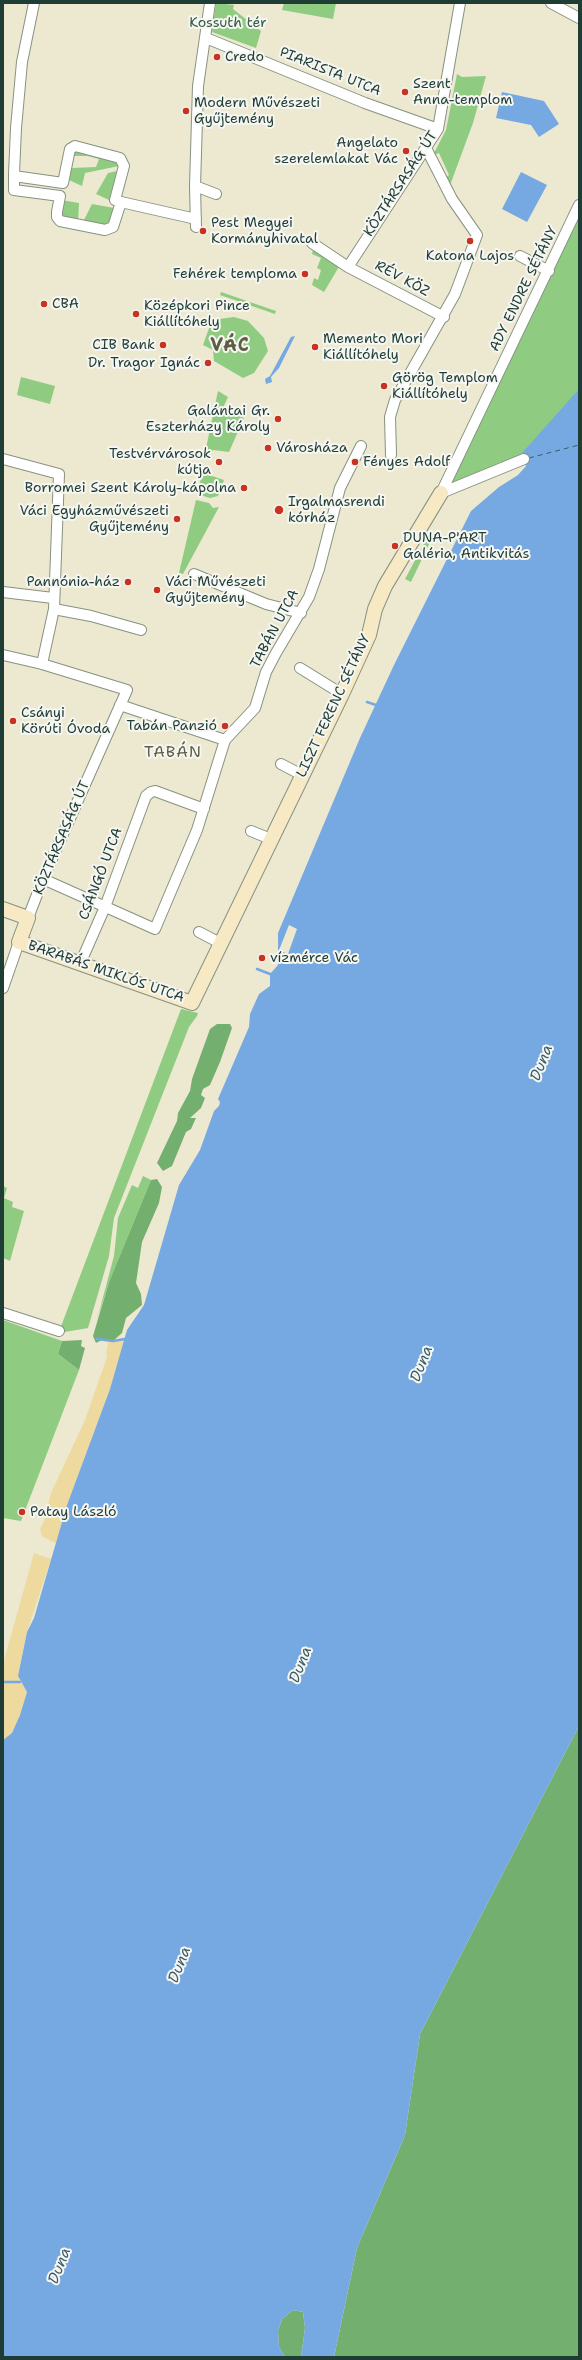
<!DOCTYPE html>
<html>
<head>
<meta charset="utf-8">
<style>
	body { margin:0 }
	#map { position:relative; width:582px; height:2360px; overflow:hidden; background:#ede8d0; font-family:"Shantell Sans",sans-serif }
	canvas { display:block }
	.frame { position:absolute; inset:0; border:4px solid #1f3d34; pointer-events:none }
</style>
</head>
<body>
<div id="map">
<canvas width="582" height="2360"></canvas>
<div class="frame"></div>
</div>
<script>
const g = document.querySelector('canvas').getContext('2d');
g.lineJoin = 'round';
function paint(path, color) {
  g.fillStyle = color;
  g.fill(path, 'evenodd');
}
function toPath(rows) {
  const path = new Path2D();
  for (const r of rows) {
    path.moveTo(r[0], r[1]);
    for (let i = 2; i < r.length; i += 2) path.lineTo(r[i], r[i + 1]);
  }
  return path;
}
function stroke(path, color, width, dash) {
  g.strokeStyle = color;
  g.lineWidth = width;
  g.lineCap = dash ? 'butt' : 'round';
  g.setLineDash(dash || []);
  g.stroke(path);
}
function write(font, color, halo, rows, align = 'center') {
  g.font = font + ' "Shantell Sans",sans-serif';
  g.lineWidth = 4;
  g.setLineDash([]);
  g.textBaseline = 'middle';
  g.strokeStyle = halo;
  g.fillStyle = color;
  for (const [text, x, y, turn = 0] of rows) {
    g.save();
    g.translate(x, y);
    g.rotate((+turn || 0) * Math.PI / 180);
    g.textAlign = isNaN(turn) ? turn : align;
    if (halo) g.strokeText(text, 0, 0);
    g.fillText(text, 0, 0);
    g.restore();
  }
}
paint(toPath([
	[216,3,234,5,233,9,261,31,256,48,212,32],
	[284,3,336,3,333,19,282,10],
	[457,74,462,77,486,76,473,123,449,188,441,180,449,175,439,153,434,155,434,153,446,130],
	[76,151,116,162,119,166,85,173,82,186,69,180,72,168,96,167,99,159,88,156,72,156],
	[117,171,109,200,96,194,108,173],
	[61,200,79,203,78,223,62,219],
	[92,204,114,208,108,225,82,224],
	[579,205,579,389,524,459,457,486,447,484],
	[313,249,340,265,324,292,312,285,314,278,318,280,321,270,317,268,321,258,312,254],
	[221,292,276,311,275,314,220,295],
	[234,317,248,321,264,338,268,351,254,373,243,378,214,361,213,350,203,345,212,320],
	[21,377,55,386,50,404,17,395],
	[218,391,228,397,223,408,244,418,229,452,213,450,211,454,205,453],
	[203,471,209,473,209,475,224,480,218,496,210,498,197,494],
	[196,500,209,503,213,508,219,507,183,574,179,573],
	[426,540,430,542,411,582,405,579],
	[181,1009,198,1013,197,1016,189,1027,114,1218,109,1256,88,1328,65,1332,60,1329],
	[143,1176,151,1180,109,1282,97,1320,114,1256,118,1218,132,1185,138,1188],
	[3,1186,7,1188,4,1198,13,1202,12,1207,24,1211,10,1261,3,1258],
	[3,1320,62,1341,58,1354,79,1370,21,1521,3,1518]
]), '#8fcc82');
paint(toPath([
	[217,1024,230,1024,232,1028,220,1062,210,1085,203,1089,201,1095,205,1098,201,1108,190,1118,196,1118,191,1129,186,1132,172,1166,163,1171,157,1163,177,1121,178,1113,190,1091,192,1079,210,1029],
	[157,1179,162,1187,159,1203,142,1242,136,1283,141,1294,142,1305,126,1318,122,1333,113,1341,102,1340,96,1343,93,1336,109,1282,151,1180],
	[82,1340,81,1346,85,1348,79,1370,58,1354,62,1341],
	[579,1726,579,2357,334,2357,357,2248,405,2135,420,2034],
	[293,2310,303,2312,305,2328,301,2357,285,2357,279,2347,278,2331,282,2319]
]), '#73b070');
paint(toPath([
	[125,1339,110,1389,67,1505,56,1543,51,1541,42,1536,40,1529,44,1521,51,1493,85,1420,107,1357,106,1353,109,1341],
	[34,1553,51,1559,27,1632,21,1660,18,1676,27,1692,20,1715,12,1733,3,1740,3,1664]
]), '#eeda9e');
paint(toPath([
	[502,92,544,101,559,124,539,137,531,125,496,118],
	[521,172,547,185,527,222,502,209],
	[295,336,279,368,271,377,272,382,266,384,265,379,270,376,291,337],
	[579,389,579,1726,420,2034,405,2135,357,2248,334,2357,301,2357,305,2328,303,2312,293,2310,282,2319,278,2331,279,2347,285,2357,3,2357,3,1740,12,1733,20,1715,27,1692,18,1676,27,1632,34,1618,67,1505,110,1389,127,1330,144,1305,179,1185,200,1150,214,1111,219,1106,220,1102,218,1099,249,1027,250,1014,259,994,270,986,270,974,278,965,278,933,360,738,394,665,471,511,499,487,518,475,526,466,522,453]
]), '#76a9e2');
paint(toPath([
	[289,925,297,929,288,954,279,950]
]), '#ede8d0');
stroke(toPath([
	[367,702,376,705],
	[257,969,270,974],
	[97,1339,113,1341,125,1339],
	[3,1682,20,1682]
]), '#76a9e2', 2.5);
stroke(toPath([
	[529,458,579,445]
]), '#395d68', 1, [5, 4]);
const street = toPath([
	[551,3,579,18],
	[206,38,365,103,438,129],
	[14,176,63,183,70,149,75,146,120,158,124,166,115,200,121,202,113,227,105,230,60,221,57,217,57,212,60,196,14,190,14,174,16,128,22,62,34,3],
	[195,186,216,194],
	[121,202,196,219],
	[196,227,195,186,198,86,210,3],
	[312,243,348,267,444,317],
	[520,256,549,271],
	[348,267,438,129,460,3],
	[391,455,390,417,395,400,455,294,477,235,452,199,426,148],
	[3,459,59,474,54,609,42,664],
	[441,493,579,205],
	[441,493,524,459],
	[194,574,266,604,301,613],
	[3,592,53,598],
	[54,609,91,616,141,630],
	[3,655,42,664,127,690,43,879,28,918],
	[300,668,342,694],
	[120,705,225,740],
	[281,764,302,775],
	[251,831,273,840],
	[43,879,155,929,197,830,225,740,255,708,266,672,276,653,309,597,319,569,340,488,361,446],
	[199,932,222,944],
	[80,964,105,907,146,796,151,792,155,791,204,809],
	[3,988,19,942],
	[3,1313,59,1331]
]);
const secondary = toPath([
	[3,909,28,918,19,942,192,1003,342,694,369,635,375,609,385,586,441,493]
]);
stroke(street, '#869282', 12);
stroke(secondary, '#869282', 16);
stroke(street, '#fff', 10);
stroke(secondary, '#f6e9c3', 14);
for (const [x, y, r, color] of [
	[217,57,4,"#c8321e"],
	[405,92,4,"#c8321e"],
	[186,111,4,"#c8321e"],
	[406,151,4,"#c8321e"],
	[203,231,4,"#c8321e"],
	[470,241,4,"#c8321e"],
	[305,274,4,"#c8321e"],
	[44,304,4,"#c8321e"],
	[136,314,4,"#c8321e"],
	[163,345,4,"#c8321e"],
	[315,347,4,"#c8321e"],
	[208,363,4,"#c8321e"],
	[384,386,4,"#c8321e"],
	[278,419,4,"#c8321e"],
	[268,448,4,"#c8321e"],
	[219,462,4,"#c8321e"],
	[355,462,4,"#c8321e"],
	[244,488,4,"#c8321e"],
	[279,510,5,"#c8321e"],
	[177,519,4,"#c8321e"],
	[395,546,4,"#c8321e"],
	[128,582,4,"#c8321e"],
	[157,590,4,"#c8321e"],
	[13,721,4,"#c8321e"],
	[225,726,4,"#c8321e"],
	[262,958,4,"#c8321e"],
	[22,1512,4,"#c8321e"]
]) {
  const dot = new Path2D();
  dot.arc(x, y, r, 0, 2 * Math.PI);
  g.fillStyle = color;
  g.fill(dot);
  stroke(dot, '#f6f6f2', 1.5);
}
write('14px', '#355a44', '#f6f6f2', [
	["Kossuth tér",228,23]
]);
write('14px', '#1f3d34', '#f6f6f2', [
	["Credo",225,57],
	["Szent",413,84],
	["Anna-templom",413,100],
	["Modern Művészeti",194,103],
	["Gyűjtemény",194,119],
	["Angelato",398,143,"right"],
	["szerelemlakat Vác",398,159,"right"],
	["Pest Megyei",211,223],
	["Kormányhivatal",211,239],
	["Katona Lajos",470,256,"center"],
	["Fehérek temploma",297,274,"right"],
	["CBA",52,304],
	["Középkori Pince",144,306],
	["Kiállítóhely",144,322],
	["Memento Mori",323,339],
	["Kiállítóhely",323,355],
	["CIB Bank",155,345,"right"],
	["Dr. Tragor Ignác",200,363,"right"],
	["Görög Templom",392,378],
	["Kiállítóhely",392,394],
	["Galántai Gr.",270,411,"right"],
	["Eszterházy Károly",270,427,"right"],
	["Városháza",276,448],
	["Testvérvárosok",211,454,"right"],
	["kútja",211,470,"right"],
	["Fényes Adolf",363,462],
	["Borromei Szent Károly-kápolna",236,488,"right"],
	["Irgalmasrendi",288,502],
	["kórház",288,518],
	["Váci Egyházművészeti",169,511,"right"],
	["Gyűjtemény",169,527,"right"],
	["DUNA-P'ART",403,538],
	["Galéria, Antikvitás",403,554],
	["Pannónia-ház",120,582,"right"],
	["Váci Művészeti",165,582],
	["Gyűjtemény",165,598],
	["Csányi",21,713],
	["Körúti Óvoda",21,729],
	["Tabán Panzió",217,726,"right"],
	["vízmérce Vác",270,958],
	["Patay László",30,1512]
], 'left');
write('14px', '#1f3d34', '#f6f6f2', [
	["PIARISTA UTCA",330,72,22],
	["KÖZTÁRSASÁG ÚT",401,184,-57],
	["RÉV KÖZ",402,279,28],
	["ADY ENDRE SÉTÁNY",524,289,-64],
	["TABÁN UTCA",275,629,-62],
	["LISZT FERENC SÉTÁNY",334,706,-65],
	["KÖZTÁRSASÁG ÚT",62,838,-67],
	["CSÁNGÓ UTCA",101,874,-69],
	["BARABÁS MIKLÓS UTCA",106,972,19]
]);
write('italic 15px', '#395d68', '#f6f6f2', [
	["Duna",542,1063,-68],
	["Duna",422,1364,-68],
	["Duna",301,1665,-68],
	["Duna",180,1965,-68],
	["Duna",60,2266,-68]
]);
g.letterSpacing = '1px';
write('16px', '#5e5e45', '#f6f6f2', [
	["TABÁN",173,753]
]);
g.letterSpacing = '0px';
g.letterSpacing = '1px';
write('bold 18px', '#5e5e45', '#f6f6f2', [
	["VÁC",230,346]
]);
g.letterSpacing = '0px';
</script>
</body>
</html>
